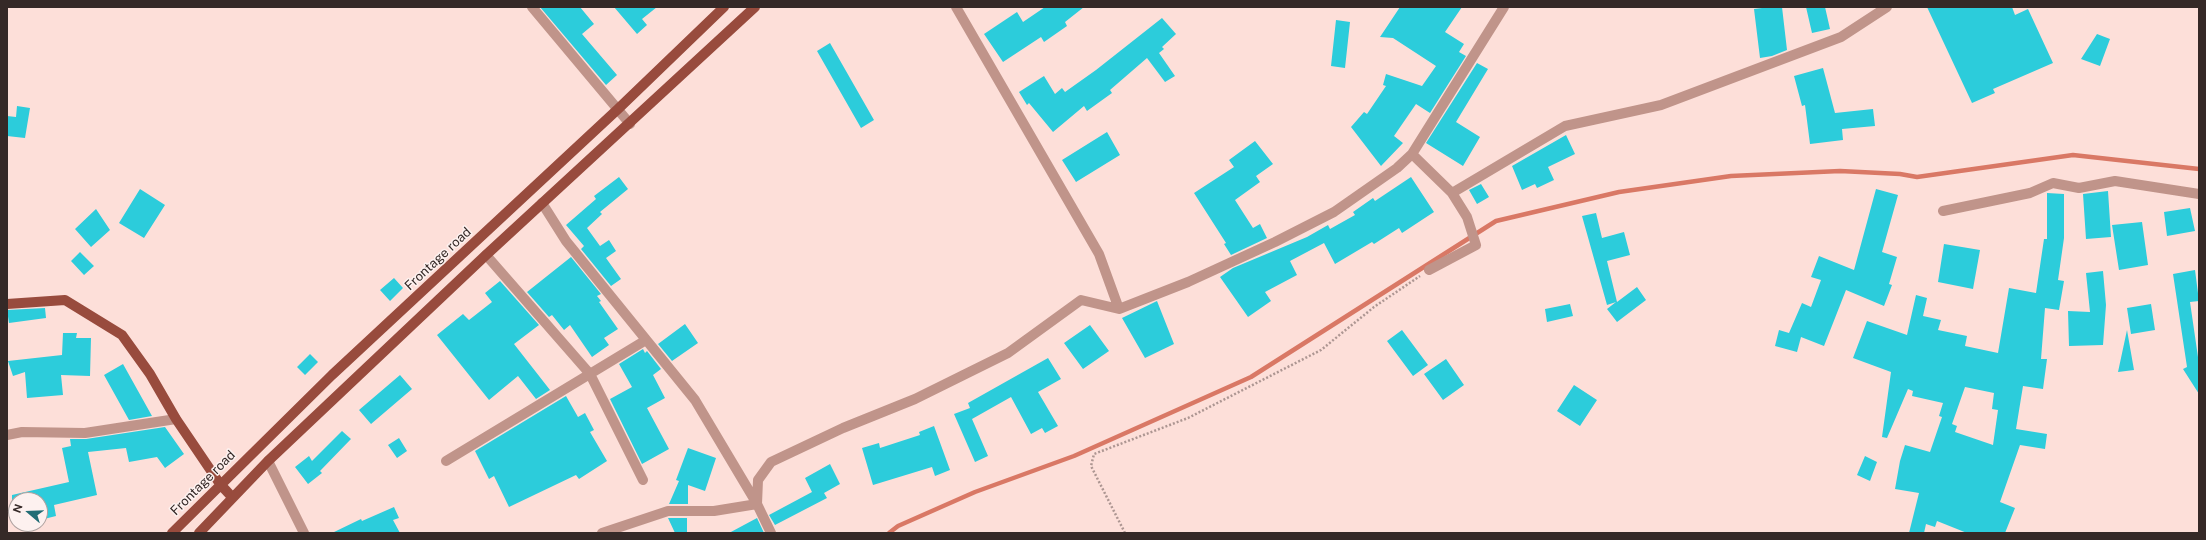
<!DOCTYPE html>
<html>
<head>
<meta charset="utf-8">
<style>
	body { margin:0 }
	#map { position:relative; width:2206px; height:540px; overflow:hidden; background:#fddfd9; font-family:"Public Sans",sans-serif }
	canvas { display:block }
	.frame { position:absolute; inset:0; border:8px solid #352927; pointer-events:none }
	.north { position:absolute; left:8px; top:492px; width:40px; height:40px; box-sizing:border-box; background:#fdf1ef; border:1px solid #ada19f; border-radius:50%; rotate:289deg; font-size:11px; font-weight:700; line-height:16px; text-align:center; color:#352927 }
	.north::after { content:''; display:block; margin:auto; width:14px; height:18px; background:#226d75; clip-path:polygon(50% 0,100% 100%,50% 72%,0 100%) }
</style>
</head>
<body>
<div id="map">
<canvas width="2206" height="540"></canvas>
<div class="frame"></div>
<div class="north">N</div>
</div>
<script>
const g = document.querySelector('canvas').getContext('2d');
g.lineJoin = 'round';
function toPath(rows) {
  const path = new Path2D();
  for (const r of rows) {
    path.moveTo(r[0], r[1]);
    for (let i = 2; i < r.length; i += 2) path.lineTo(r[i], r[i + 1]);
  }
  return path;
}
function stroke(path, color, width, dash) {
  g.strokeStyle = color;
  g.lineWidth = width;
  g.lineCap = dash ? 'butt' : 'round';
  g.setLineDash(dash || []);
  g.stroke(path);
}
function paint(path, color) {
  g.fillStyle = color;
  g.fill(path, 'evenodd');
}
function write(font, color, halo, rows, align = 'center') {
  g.font = font + ' "Public Sans",sans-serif';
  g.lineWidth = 3;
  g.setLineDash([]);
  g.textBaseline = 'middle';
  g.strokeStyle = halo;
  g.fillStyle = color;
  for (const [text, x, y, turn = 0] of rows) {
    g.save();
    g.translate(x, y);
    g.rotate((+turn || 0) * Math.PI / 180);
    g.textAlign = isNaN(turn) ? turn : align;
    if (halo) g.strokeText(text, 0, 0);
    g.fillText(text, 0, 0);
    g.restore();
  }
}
stroke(toPath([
	[889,533,898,526,975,492,1074,456,1251,377,1496,221,1619,192,1731,176,1840,171,1900,174,1917,177,2073,155,2199,169]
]), '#d97865', 4.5);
paint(toPath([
	[540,7,580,7,594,24,582,34,617,75,606,85],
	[614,7,657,7,642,19,647,25,637,34],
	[1045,7,1084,7,1065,22,1067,26,1044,42,1041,37,1003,62,984,34,1017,12,1023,22],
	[1400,7,1462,7,1445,32,1464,44,1459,52,1466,56,1430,113,1416,104,1394,136,1403,143,1381,166,1351,127,1364,112,1367,114,1386,86,1383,85,1386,74,1422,86,1436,66,1393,38,1380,37],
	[1770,7,1782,7,1787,50,1772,56,1760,58,1754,9],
	[1806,7,1825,7,1830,29,1812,33],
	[1927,7,2012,7,2015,15,2028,9,2053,63,1993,89,1995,93,1972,103],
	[1162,18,1176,34,1162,47,1164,49,1159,53,1175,76,1165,82,1147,58,1110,90,1112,93,1087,111,1084,106,1053,132,1029,103,1027,105,1019,92,1044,76,1055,94,1062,88,1065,92,1096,70],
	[1336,20,1350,22,1345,68,1331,66],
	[2097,34,2110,39,2100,66,2081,59],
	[830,43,874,120,861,128,817,51],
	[1477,63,1488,69,1456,122,1480,137,1463,166,1426,143],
	[1823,68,1835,113,1873,109,1875,126,1842,129,1843,140,1810,144,1805,105,1802,106,1794,76],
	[17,106,30,108,25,138,7,136,7,116,16,117],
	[1107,132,1120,155,1076,182,1062,160],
	[1566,135,1575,154,1548,167,1554,180,1537,188,1535,184,1522,190,1512,166],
	[1255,141,1273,164,1256,176,1260,182,1235,200,1253,228,1260,224,1267,238,1231,255,1224,244,1226,243,1194,193,1234,167,1229,160],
	[619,177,628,189,600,212,602,214,587,228,600,246,609,240,616,251,606,258,621,279,611,286,581,249,584,246,566,225,596,199,594,196],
	[1411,177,1434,212,1402,233,1399,228,1374,244,1372,242,1335,264,1324,243,1290,261,1297,275,1265,292,1271,301,1248,317,1220,277,1233,268,1307,237,1328,225,1330,229,1355,215,1353,212,1373,198,1375,201],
	[1481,184,1489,197,1477,204,1469,190],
	[140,189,165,205,144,238,119,223],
	[1876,189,1898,195,1882,252,1897,257,1889,284,1892,285,1884,306,1846,290,1824,346,1801,337,1797,352,1775,346,1779,330,1789,333,1802,303,1811,307,1821,280,1811,277,1819,256,1854,270],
	[2108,191,2111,237,2086,239,2083,194],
	[2047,193,2064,194,2064,238,2058,280,2064,281,2059,310,2045,308,2041,359,2047,359,2043,389,2023,386,2016,429,2047,434,2045,449,2020,445,2000,502,2015,508,2005,533,1967,533,1937,521,1935,527,1926,524,1924,533,1909,533,1919,493,1895,489,1900,461,1905,445,1930,452,1942,417,1939,416,1943,403,1912,396,1913,391,1908,389,1887,438,1882,437,1891,372,1853,358,1867,321,1907,335,1916,295,1927,298,1923,316,1941,320,1938,330,1967,336,1965,346,1998,353,2009,288,2036,293,2044,239,2047,239],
	[1965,387,1994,393,1992,409,1998,410,1993,445,1955,432,1957,426,1952,424],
	[2190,208,2195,231,2167,236,2164,212],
	[96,209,110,230,91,247,75,229],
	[1596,213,1602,238,1624,232,1630,255,1607,261,1617,302,1637,287,1646,300,1617,322,1607,309,1616,302,1607,305,1582,216],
	[2142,222,2148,265,2119,270,2112,225],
	[1944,244,1980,250,1973,289,1938,282],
	[80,252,94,266,84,275,71,261],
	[571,257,601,294,597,296,601,301,599,302,618,329,604,338,609,345,592,357,570,325,564,330,552,315,549,317,527,292],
	[2195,270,2199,301,2190,302,2199,364,2199,394,2183,369,2187,367,2173,274],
	[2103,271,2106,305,2103,345,2069,346,2068,311,2090,312,2086,273],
	[394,278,403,288,390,301,380,290],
	[500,281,539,325,514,344,550,390,536,399,518,376,489,400,437,335,463,314,469,320,492,302,485,293],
	[1157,301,1174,344,1145,358,1122,318],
	[1570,304,1573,316,1547,322,1545,309],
	[2151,304,2155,330,2131,334,2127,308],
	[45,308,46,318,9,323,7,310],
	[685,324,698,343,672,361,658,344],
	[1090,325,1109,351,1083,369,1064,343],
	[1402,330,1428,365,1413,376,1387,341],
	[2127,330,2134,370,2118,372],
	[63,333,77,333,76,338,91,338,90,376,61,375,63,395,27,398,25,372,13,376,8,361,62,355],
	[643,349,645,353,647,351,661,369,653,375,665,398,647,408,669,449,642,464,610,399,632,387,619,364],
	[310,354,318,362,305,375,297,367],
	[1048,358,1061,379,1038,392,1058,426,1045,433,1042,428,1031,434,1011,397,972,419,988,456,975,462,954,414,970,408,968,403],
	[1446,359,1464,385,1443,400,1424,374],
	[123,364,152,416,129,420,104,375],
	[400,375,412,389,371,424,359,410],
	[1574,385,1597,400,1580,426,1557,411],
	[566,396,578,417,585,413,594,430,590,432,607,461,579,479,576,475,509,507,494,476,489,479,475,451],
	[934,426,950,470,935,476,932,467,873,485,862,448,879,443,880,448,920,435,919,432],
	[165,427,184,454,165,468,157,457,129,462,126,448,88,452,97,495,54,505,56,516,40,520,40,500,12,500,12,495,69,482,62,448,71,446,70,439,86,439],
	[342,431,351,439,320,471,322,473,308,484,295,467,309,456,312,461],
	[399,438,407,451,397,458,388,445],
	[688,448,716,458,705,491,688,485,688,504,669,504,679,481,676,480],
	[1865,456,1877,462,1870,481,1857,475],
	[830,464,840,484,824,493,827,498,775,525,769,515,812,492,805,478],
	[394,507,399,518,393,520,400,533,332,533,361,519,362,521],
	[668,518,687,518,687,533,675,533],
	[757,518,764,533,729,533]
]), '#2cccdb');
stroke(toPath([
	[1125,533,1091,466,1094,454,1188,418,1321,350,1374,307,1420,276]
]), '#ad9692', 2.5, [2, 2]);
stroke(toPath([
	[532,7,630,124],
	[956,7,1099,254,1119,309],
	[1412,154,1452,193,1565,126,1661,105,1841,37,1887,7],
	[542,203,566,241,695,400,757,504,771,533],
	[1943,211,2030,193,2053,183,2079,188,2115,181,2199,194],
	[486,255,590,374,643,480],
	[1429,270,1476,245,1467,217,1452,193],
	[7,435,22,432,85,433,176,419],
	[268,461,304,533],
	[446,461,646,340],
	[602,533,668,511,714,511,757,504,758,480,771,462,843,428,915,399,1008,353,1081,300,1119,309,1188,282,1275,242,1334,212,1397,168,1412,154,1504,7]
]), '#c0948a', 10);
stroke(toPath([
	[7,304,65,300,122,335,150,374,176,419,220,484,232,497],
	[172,533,332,375,618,109,724,7],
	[199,533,268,461,486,255,755,7]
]), '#984b3d', 10);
write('13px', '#352927', '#fdf1ef', [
	["Frontage road",438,259,-43],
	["Frontage road",203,483,-45]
]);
</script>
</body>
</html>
